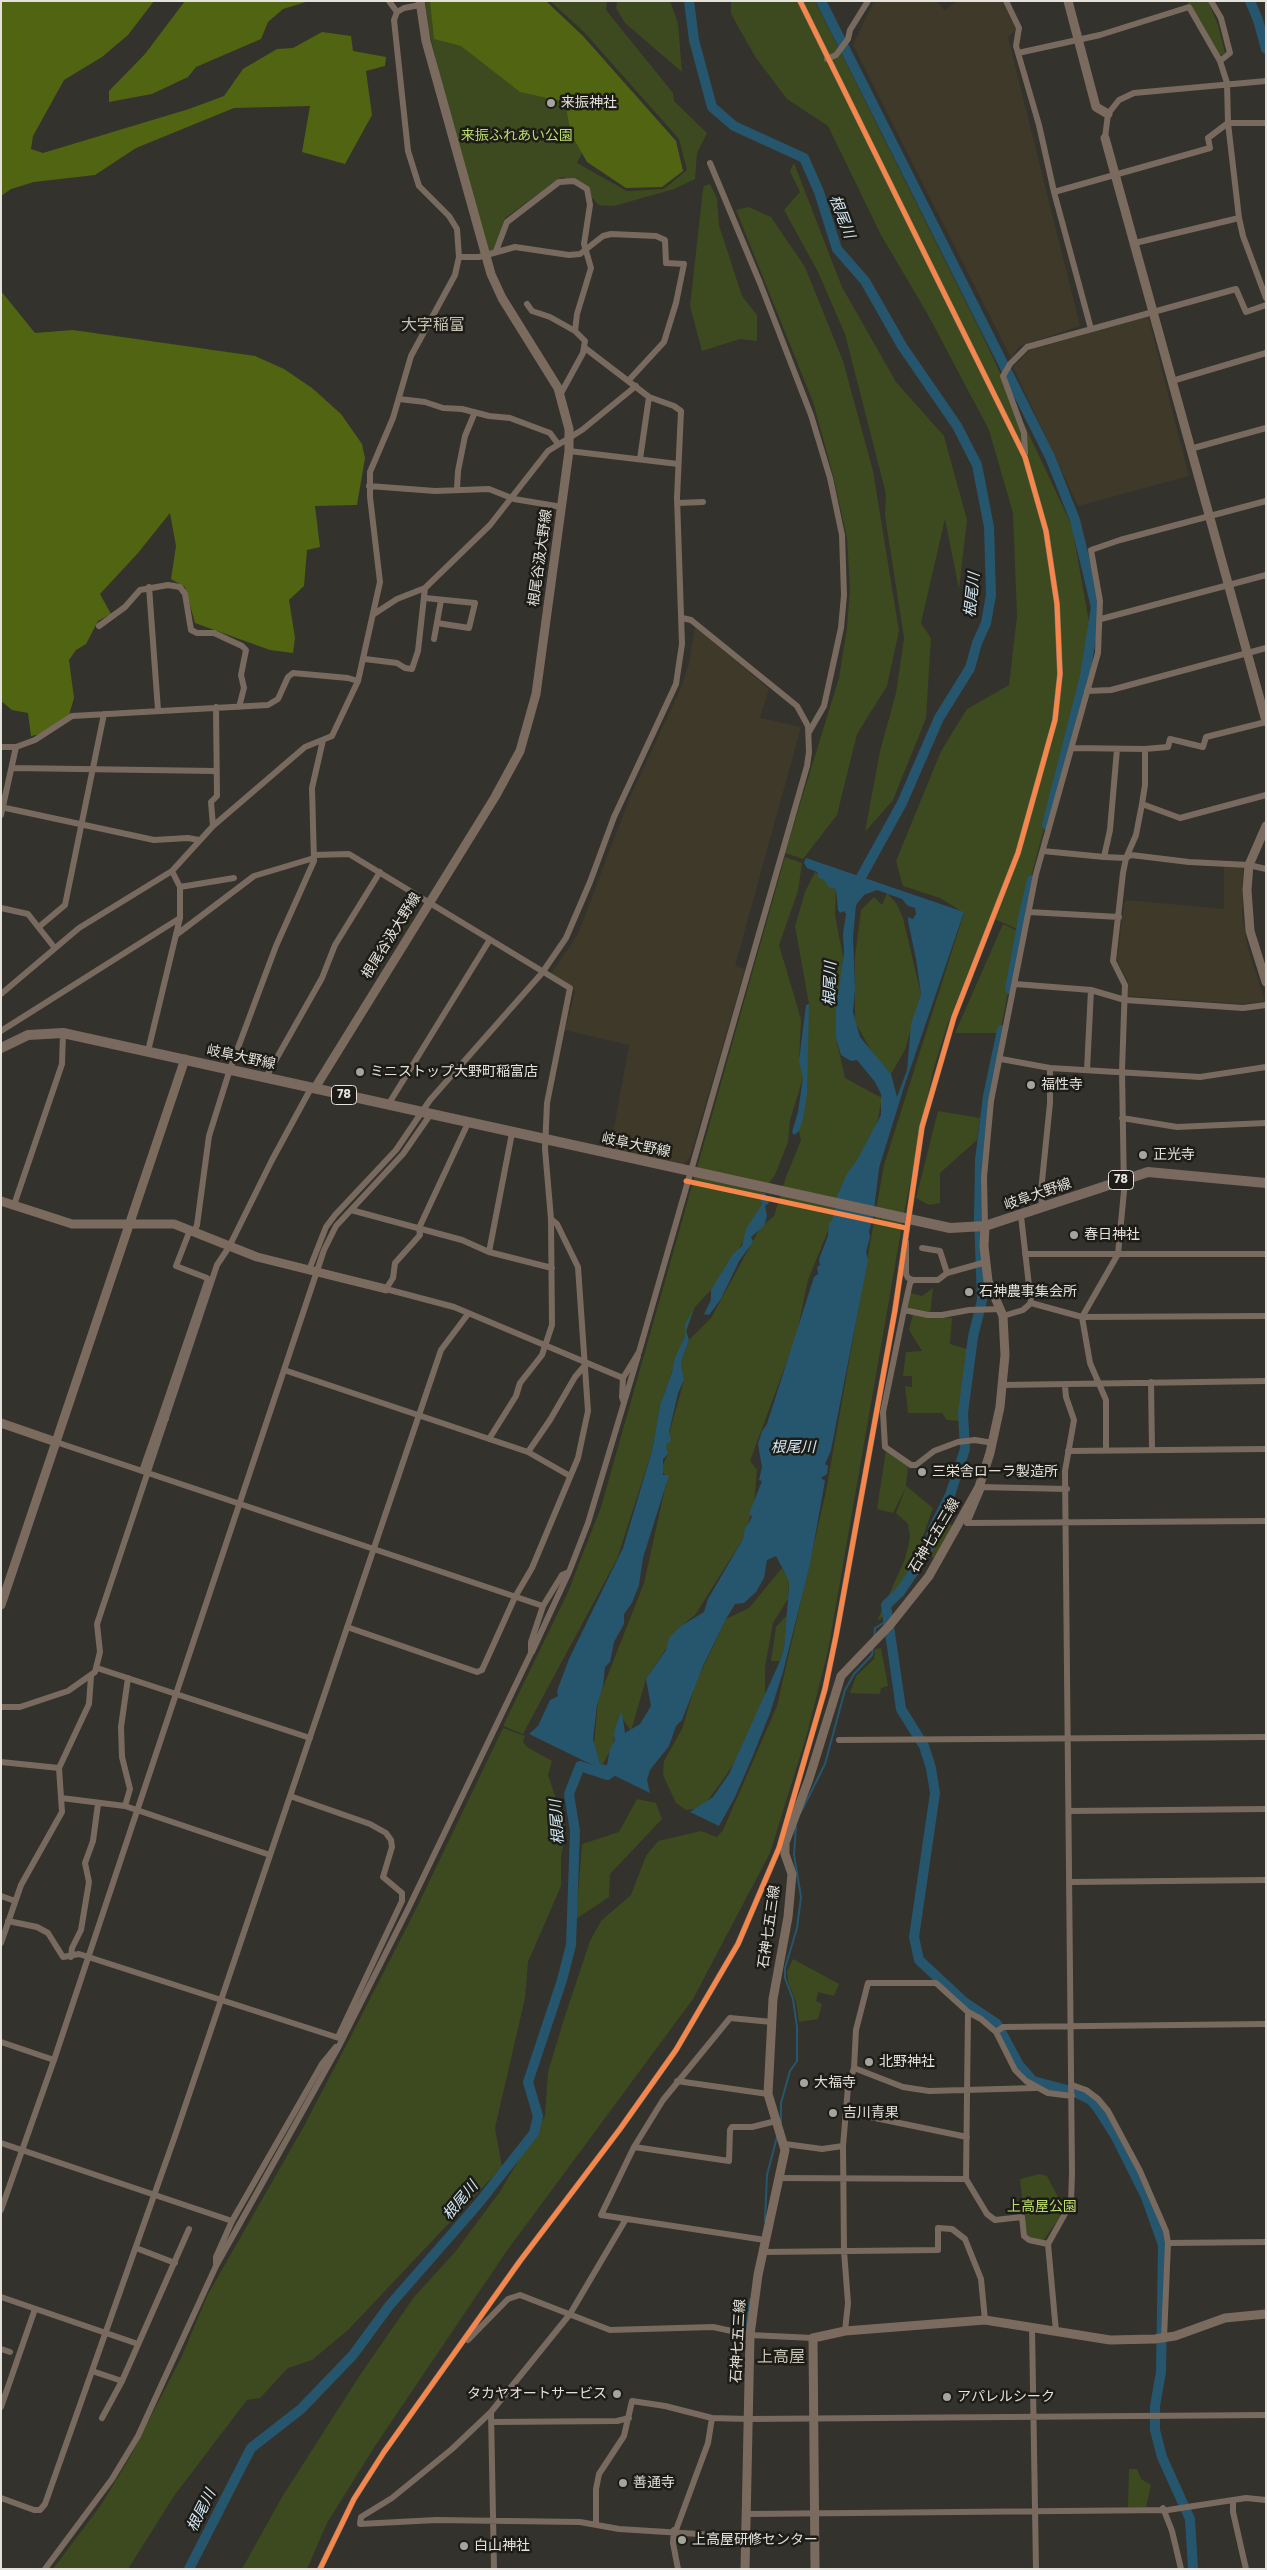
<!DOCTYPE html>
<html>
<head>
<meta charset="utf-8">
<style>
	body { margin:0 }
	#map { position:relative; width:1267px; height:2570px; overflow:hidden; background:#34322c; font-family:Poppins,sans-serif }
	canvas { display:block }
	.frame { position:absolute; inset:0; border:2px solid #e4e2db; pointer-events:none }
</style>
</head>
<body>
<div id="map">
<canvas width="1267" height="2570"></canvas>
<div class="frame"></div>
</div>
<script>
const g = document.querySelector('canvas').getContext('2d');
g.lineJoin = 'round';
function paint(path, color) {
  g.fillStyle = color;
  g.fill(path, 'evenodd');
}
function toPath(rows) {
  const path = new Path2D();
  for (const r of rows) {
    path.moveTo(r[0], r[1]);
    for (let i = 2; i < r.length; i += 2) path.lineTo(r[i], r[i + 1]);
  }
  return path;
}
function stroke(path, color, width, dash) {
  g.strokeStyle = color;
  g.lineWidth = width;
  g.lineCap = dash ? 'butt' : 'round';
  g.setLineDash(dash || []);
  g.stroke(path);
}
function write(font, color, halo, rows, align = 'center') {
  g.font = font + ' Poppins,"Noto Sans JP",sans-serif';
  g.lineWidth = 5;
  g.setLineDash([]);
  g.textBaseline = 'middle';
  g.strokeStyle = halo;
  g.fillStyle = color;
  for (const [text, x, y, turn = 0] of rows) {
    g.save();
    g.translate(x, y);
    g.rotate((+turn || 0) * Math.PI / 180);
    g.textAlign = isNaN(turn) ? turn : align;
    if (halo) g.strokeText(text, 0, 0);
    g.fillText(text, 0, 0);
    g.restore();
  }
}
paint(toPath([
	[874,1,937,1,944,10,957,1,1002,1,1016,29,1008,37,1080,326,1020,346,1011,358,853,45],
	[1148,316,1189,476,1078,506,1013,367,1030,350],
	[695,626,769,689,760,718,801,727,735,966,745,969,690,1157,682,1166,610,1150,629,1045,565,1030,575,992,571,986,551,974,578,934,630,797,680,690,689,664],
	[1224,865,1243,865,1242,914,1248,949,1265,1001,1243,1004,1128,996,1128,981,1117,961,1124,903,1127,900,1224,909]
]), '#3e3929');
paint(toPath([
	[425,1,435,3,566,91,588,142,577,163,627,191,664,189,687,170,679,139,584,32,550,1,607,1,606,10,673,93,674,101,707,133,697,153,695,179,674,189,614,206,599,205,582,188,565,179,564,177,560,178,505,218,495,250,488,252,439,72,429,31],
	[617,1,670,1,678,23,682,72,625,23,616,8],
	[731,1,815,1,980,330,1072,526,1092,639,1066,747,1017,929,990,917,947,1026,933,1071,905,1208,828,1651,807,1734,770,1853,693,1999,506,2252,375,2446,327,2523,307,2569,242,2569,282,2497,360,2375,414,2297,455,2252,499,2193,545,2116,548,2072,563,2022,590,1941,601,1921,631,1895,646,1856,658,1841,701,1831,717,1837,723,1830,777,1706,826,1491,884,1165,964,913,940,898,903,886,896,861,941,751,967,709,1009,685,1017,616,1013,513,989,430,927,313,881,235,828,126,787,99,756,58,731,14],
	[1187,1,1208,1,1218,25,1225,53,1219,56],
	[794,163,842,287,896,382,944,436,967,520,959,589,945,519,921,623,931,638,926,718,893,800,865,832,880,751,896,693,904,638,885,516,886,494,845,334,818,272,784,210,800,192,790,171],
	[710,184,717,198,719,225,742,296,757,315,757,341,740,339,702,351,690,306,703,189,704,186],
	[749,207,771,217,805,267,843,361,873,471,899,631,887,686,857,734,837,815,803,859,785,853,839,678,847,628,850,589,847,538,833,475,813,402,736,210],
	[785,857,802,863,798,891,779,945,801,1019,799,1061,809,1004,795,926,805,892,815,872,836,889,835,915,843,957,836,1038,845,1078,882,1098,876,1128,828,1231,808,1280,796,1337,750,1461,757,1470,754,1505,743,1539,695,1615,681,1626,646,1679,631,1731,620,1715,613,1745,603,1764,600,1764,594,1745,598,1700,644,1583,667,1479,661,1469,668,1454,666,1445,684,1380,681,1362,689,1340,711,1318,760,1228,774,1216,786,1177,801,1140,799,1131,803,1078,790,1120,788,1142,775,1175,762,1193,762,1204,738,1251,711,1290,695,1307,660,1405,652,1451,617,1559,523,1734,503,1726,568,1592,601,1507],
	[887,893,896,903,903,918,921,994,905,1050,891,1074,873,1054,855,1022,855,957,861,910,874,897,882,905],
	[1003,924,1020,932,1000,1033,955,1033],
	[938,1111,980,1118,977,1140,940,1173,940,1203,929,1205,916,1198],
	[933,1288,930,1316,952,1318,950,1344,967,1349,959,1421,947,1420,942,1413,908,1413,905,1386,912,1387,912,1376,903,1376,906,1352,922,1351,909,1330,914,1310,907,1307,911,1293,922,1296],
	[886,1450,908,1466,906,1486,933,1508,922,1539,927,1546,886,1615,877,1621,905,1559,910,1538,908,1524,896,1513,906,1487,893,1513,877,1509],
	[946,1522,955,1527,938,1560,928,1555],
	[782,1568,789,1580,788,1599,773,1623,765,1667,765,1697,735,1762,722,1781,708,1800,697,1809,686,1810,676,1803,663,1775,664,1761,682,1729,696,1682,726,1619,749,1608],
	[787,1615,784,1648,780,1661,771,1661,776,1627],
	[881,1648,888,1686,881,1688,880,1694,850,1693,856,1676,874,1659,875,1649],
	[503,1728,525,1736,523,1742,527,1747,552,1761,548,1775,566,1829,561,1858,561,1886,528,1962,525,1998,495,2128,502,2167,348,2330,312,2360,288,2368,260,2398,247,2400,174,2496,128,2569,53,2569,101,2505,130,2457,181,2358,208,2294,304,2126,352,2034,416,1909],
	[637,1799,656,1803,662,1819,610,1874,609,1897,576,1919,582,1844,619,1832],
	[793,1959,839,1984,834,1996,818,1992,816,2001,822,2004,818,2019,799,2022,796,2002,788,1982,787,1971],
	[1040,2174,1047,2176,1065,2210,1043,2241,1029,2237,1026,2233,1020,2179],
	[1129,2469,1137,2469,1141,2479,1151,2485,1146,2507,1128,2507]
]), '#3d491e');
paint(toPath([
	[1,1,154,1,128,35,102,57,64,80,33,136,31,149,43,153,189,109,224,96,243,69,277,49,293,48,322,32,351,36,353,51,386,57,385,66,366,71,372,115,345,164,302,152,310,106,234,108,136,148,95,175,34,182,11,189,1,196],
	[185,1,309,1,283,9,268,22,261,39,196,67,188,77,152,94,109,102,109,91,145,54],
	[430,1,546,1,583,36,676,141,683,171,662,187,626,188,587,162,571,134,565,102,520,92,461,46,434,39],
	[1,291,35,333,73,330,255,356,284,369,312,388,341,414,362,444,365,458,357,505,315,506,320,547,307,550,304,586,289,600,295,638,293,653,270,650,195,623,185,587,171,579,176,546,170,513,138,553,100,594,111,614,98,621,86,644,76,650,69,660,74,698,69,715,46,733,31,736,28,713,12,710,1,701]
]), '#516412');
paint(toPath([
	[806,858,964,912,904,1087,879,1168,873,1218,869,1231,870,1237,866,1252,868,1260,831,1450,825,1464,828,1466,827,1474,821,1478,825,1481,810,1564,783,1672,770,1713,752,1758,735,1797,719,1826,690,1812,713,1797,729,1774,780,1661,784,1648,789,1587,789,1581,776,1556,767,1560,764,1578,756,1592,744,1603,735,1604,726,1619,703,1666,682,1720,676,1726,669,1746,650,1770,647,1780,650,1793,529,1734,538,1726,550,1700,558,1696,557,1691,569,1659,623,1548,652,1451,660,1405,672,1372,675,1358,685,1336,685,1324,693,1310,686,1331,689,1340,681,1362,684,1380,678,1393,669,1432,671,1440,666,1445,668,1454,663,1459,663,1475,669,1475,643,1558,639,1585,632,1603,624,1614,624,1624,614,1642,610,1662,605,1667,603,1686,597,1705,593,1739,600,1764,607,1765,610,1749,615,1740,614,1733,620,1714,622,1713,625,1733,640,1724,651,1706,646,1679,666,1650,669,1638,681,1626,704,1612,708,1599,743,1539,745,1528,750,1521,752,1516,749,1514,762,1481,759,1480,762,1467,758,1444,762,1431,767,1424,814,1277,818,1274,817,1267,820,1265,819,1259,828,1236,829,1223,832,1221,837,1196,848,1172,856,1162,881,1115,881,1094,875,1082,857,1060,851,1061,841,1055,836,1038,836,1009,844,952,843,934,846,914,844,911,840,913,838,910,836,889,829,887,824,880,819,878,817,872,807,868,804,863],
	[877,890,902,899,908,906,915,908,916,914,913,919,908,917,908,921,916,959,921,994,911,1024,907,1070,897,1097,891,1074,860,1037,853,1012,855,989,853,937,856,905,864,895],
	[809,1004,807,1094,803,1119,799,1131,794,1135,792,1132,798,1112,803,1078,799,1061,806,1005],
	[762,1193,765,1193,769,1203,765,1206,767,1216,764,1226,751,1237,753,1242,739,1261,721,1299,709,1315,704,1314,711,1300,711,1290,733,1254,742,1246,746,1229,762,1204,760,1199]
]), '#26566e');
stroke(toPath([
	[874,1638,875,1628,887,1621],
	[801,1812,825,1764,845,1690,854,1674,872,1655,873,1648],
	[781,2123,781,2103,790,2071,797,2061,797,2027,793,1999,785,1978,785,1968,797,1928,801,1897,794,1855,796,1826],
	[765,2221,767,2175,777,2137],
	[745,2332,750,2299]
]), '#26566e', 2);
stroke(toPath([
	[689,1,694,40,712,107,734,126,804,158,819,192,837,249,865,281,902,346,957,426,977,465,989,527,991,595,986,623,977,643,970,668,939,718,902,803,855,888],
	[821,1,1050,457,1075,520,1096,607,1085,676,1047,825],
	[1250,1,1258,20,1266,49],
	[1010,989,1024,914,1032,880],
	[1002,1030,988,1096,980,1160,979,1218,982,1300,973,1337,963,1413,965,1449,950,1495,933,1529,927,1552,900,1592,886,1605,901,1709,924,1746,931,1768,935,1793,914,1937,919,1960,964,2002,997,2024,1019,2065,1033,2081,1075,2092,1091,2100,1097,2107,1115,2135,1146,2197,1163,2245,1161,2372,1155,2406,1155,2430,1162,2457,1190,2519,1193,2569],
	[189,2569,251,2448,301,2409,353,2355,389,2306,478,2204,534,2133,538,2116,528,2082,562,1980,571,1945,575,1831,569,1794,580,1766,607,1775,619,1767]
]), '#26566e', 10);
stroke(toPath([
	[389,1,397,12],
	[1006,1,1019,28,1016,46,1039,125,1054,192,1091,329],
	[1211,1,1221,18,1230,53,1220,61,1227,83,1228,123,1239,218,1243,236,1266,298],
	[1018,53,1100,35,1189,7,1220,61],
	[827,59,836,55,848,39,850,30,868,1],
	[1105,138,1108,114,1119,100,1134,93,1266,81],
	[710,163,760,283,811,415,830,478,842,535,844,595,841,628,824,706,809,732],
	[1054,192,1210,148,1208,138,1228,123,1266,123],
	[1135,243,1239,218],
	[496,251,507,222,559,182,574,181,587,189,590,205,584,244,591,268,577,314,575,331],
	[459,257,479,257,515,247,569,255,580,254,603,236,611,234,656,236,665,240,666,263,684,264,676,303,664,342,629,380],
	[527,304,532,311,550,317,575,331,585,341,583,353,560,395],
	[1172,381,1266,353],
	[399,399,425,402,443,408,462,409,489,416,510,418,550,433,558,444],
	[1190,449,1266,428],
	[569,451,678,464],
	[1025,453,1024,433,1003,376,1010,364,1027,347,1236,289,1246,312,1266,305],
	[640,459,649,397],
	[369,486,435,491,489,489,514,499,562,507],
	[457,489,458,471,465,436,475,412],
	[678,503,703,502],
	[149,587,158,710],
	[425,598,475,603,469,628,437,623],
	[374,614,397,599,425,588,490,525,548,451,582,430,636,386],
	[1101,619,1266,575],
	[99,626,125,607,140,590,168,585,180,587,185,594,191,630,197,633,214,633,242,646,246,650,241,675,244,688,239,707],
	[434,639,441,600],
	[365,659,397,663,405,668,412,669,418,651,425,588],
	[1087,691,1111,690,1266,648],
	[1,747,16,747,35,740,72,716,268,705,278,699,288,677,293,673,348,678,358,681],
	[1072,748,1145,749,1168,747,1170,739,1203,747,1206,737,1266,722],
	[1145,749,1145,785,1142,804,1180,818,1266,795],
	[12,768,215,771],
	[1,807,154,840,188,838,199,840],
	[1,815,16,747],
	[213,826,211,802,217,796,216,707],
	[1043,851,1104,857,1126,858,1131,855,1189,862,1249,865,1266,869],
	[314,855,349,854,570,988,547,1103,545,1149,551,1219,552,1325,542,1355,520,1383,516,1396,489,1439],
	[1104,857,1110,830,1117,749],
	[180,887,234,878],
	[1,908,28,914,54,947],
	[1029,912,1119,917],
	[40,926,65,905,104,714],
	[176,935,254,876,314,858],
	[1015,984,1091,990,1125,1000,1243,1008,1266,1005],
	[1,994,79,928,172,871,213,826,305,747,332,736,358,681,380,582,370,497,370,472,393,418,411,356,455,275,459,257,457,229,449,216,419,186,408,151,394,20,397,12,404,8,420,5],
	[1,1031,180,918],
	[148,1051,180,918,180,887,172,871],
	[1001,1059,1050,1068,1200,1077,1266,1067],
	[1087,1070,1091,990],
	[266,1077,322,978,335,945,380,872],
	[388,1105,489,941],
	[1122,1118,1177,1127,1266,1123],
	[468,1123,419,1228,420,1235,395,1263,393,1278,386,1289,454,1307,623,1378],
	[14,1205,62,1064,63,1033],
	[1042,1207,1041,1191,1050,1103,1050,1068],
	[351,1210,462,1240,489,1252,552,1268],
	[1021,1216,1031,1303],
	[985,1226,984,1177,991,1101,1036,874,1098,653,1100,601,1091,550,1120,540,1266,501],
	[190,1230,176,1266,207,1278,207,1282,210,1283],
	[194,1232,197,1225,209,1136,230,1069,276,946,314,861,312,788,323,740],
	[906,1242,906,1274,908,1278,913,1280],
	[922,1248,940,1251,947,1273],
	[489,1252,512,1133],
	[1025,1254,1266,1254],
	[309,1270,326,1227,335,1215,396,1150,430,1100,542,973,566,938,590,882,614,817,676,684,682,644,677,498,681,411,674,406,649,397,585,348],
	[1031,1303,1082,1317,1266,1316],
	[904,1310,910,1283,913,1280,938,1280,947,1273,986,1262],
	[1003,1316,1023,1310,1031,1303],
	[284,1370,528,1452,570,1476],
	[1151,1382,1152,1450],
	[1003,1385,1266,1381],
	[624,1403,622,1397,623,1378,639,1352,807,766,809,752,808,726,797,706,691,620,682,618],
	[166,1419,161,1417,207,1282],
	[56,1442,543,1606],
	[993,1443,975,1440,958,1442,934,1451,916,1465,911,1465,885,1447,883,1412,904,1310,928,1315,942,1315,969,1310,1001,1309],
	[1106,1450,1106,1400,1090,1363,1082,1317,1118,1254,1124,1191,1122,1071,1125,985,1113,961,1123,873,1126,858,1136,835,1142,804],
	[1068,1451,1266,1449],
	[528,1452,550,1420,575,1377,586,1364],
	[142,1471,161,1417],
	[979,1487,1067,1489],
	[981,1490,967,1523,1266,1521],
	[347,1627,477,1672,482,1670,515,1597,532,1568,578,1458,588,1411,578,1267,557,1224,551,1219],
	[532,1652,569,1572,588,1523,638,1356],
	[97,1668,310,1738],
	[1,1707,20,1707,68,1691,95,1672,100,1652,97,1624,217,1265,229,1247,272,1160,310,1090,314,1089],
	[839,1740,1266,1737],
	[1,1762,59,1768],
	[290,1796,370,1824,386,1833,391,1840,392,1847,383,1877,402,1893,402,1901,338,2037],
	[61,1798,125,1806,270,1855],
	[125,1806,130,1789,122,1757,121,1727,128,1678],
	[1070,1811,1266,1809],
	[1071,1882,1266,1880],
	[1,1896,15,1901],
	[8,1921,37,1927,48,1933,63,1957,79,1954,342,2039],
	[1,1943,21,1885,62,1812,59,1768,89,1704,91,1676],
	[71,1957,72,1948,81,1930,89,1882,85,1863,93,1841,98,1804],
	[968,2012,966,2179,987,2214,995,2220,1022,2217,1024,2236,1029,2240,1048,2244],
	[996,2032,1003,2027,1266,2024],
	[1,2042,54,2060],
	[854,2068,903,2087,929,2091,1036,2088],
	[677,2081,768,2094],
	[1072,2085,1086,2090,1098,2099,1108,2111,1140,2171,1166,2231,1168,2243,1164,2338],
	[846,2112,967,2137],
	[1,2143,232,2221,216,2257,216,2264],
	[785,2144,822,2149,843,2146],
	[634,2147,729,2161,730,2130,732,2127,752,2127,776,2121],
	[779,2178,966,2179],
	[1,2210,54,2060,324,1250,336,1226,403,1154,430,1115],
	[626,2219,570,2314,491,2412,452,2449,392,2498,361,2517,360,2524,436,2520,580,2522,619,2529,746,2537],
	[232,2221,322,2064,336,2047],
	[765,2240,601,2215,634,2147,663,2100,730,2018,772,2022],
	[1168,2243,1266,2242],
	[136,2248,175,2263],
	[763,2252,938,2250,938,2228,952,2229,965,2239,981,2279,985,2320],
	[1,2297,138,2344],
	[1032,2327,1036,2569],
	[845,2331,848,2303,844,2251,843,2146,848,2087,854,2068,856,2030,868,1983,936,1983,968,2012,981,2019,996,2032,1015,2070,1026,2081,1048,2093,1072,2096],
	[1056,2331,1048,2244,1071,2203,1072,2172,1065,1471,1074,1420,1066,1397,1065,1386],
	[468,2340,508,2299,520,2295,610,2330,713,2327,750,2335,813,2338],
	[1,2349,10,2352],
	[92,2371,122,2381,102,2418],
	[122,2381,189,2229],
	[1,2407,35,2309],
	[491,2412,494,2569],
	[492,2422,617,2421,629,2418],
	[1,2498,34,2510,40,2510,45,2504,175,2136,441,1350,468,1314],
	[1233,2500,1233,2512,1246,2569],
	[1163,2508,1172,2531,1181,2569],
	[748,2514,1168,2510,1246,2498,1266,2500],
	[596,2524,596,2489,599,2474,624,2436,632,2401,665,2406,712,2418,748,2419,1266,2415],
	[674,2530,673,2543,678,2569],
	[676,2530,708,2443,712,2418],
	[45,2569,112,2479,138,2436,216,2266,339,2046,408,1909,531,1653,531,1642,543,1606,562,1575,569,1572],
	[320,2569,354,2499,384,2452,520,2261,620,2129,676,2050,738,1944,779,1848,825,1689,836,1636,895,1310,922,1127,954,1017,1018,853,1055,720,1060,674,1057,604,1046,531,1025,457,800,1]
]), '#796a5f', 6);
stroke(toPath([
	[1068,1,1096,107,1108,114],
	[1105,138,1266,721],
	[1266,826,1249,865,1247,890,1250,931,1266,982],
	[315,1088,495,797,520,751,536,694,569,451,569,429,558,388,502,298,491,274,426,41,420,1],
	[1,1201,72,1224,174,1224,257,1257,386,1289],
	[1,1423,56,1442],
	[1,1605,185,1059],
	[745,2569,750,2335,758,2275,785,2150,768,2094,773,1999,788,1917,792,1874,785,1854,785,1843,809,1779,841,1676,890,1625,929,1576,979,1487,990,1453,1000,1407,1005,1355,1003,1316,988,1281,984,1246,985,1226],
	[815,2569,813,2338,845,2331,985,2320,1110,2340,1155,2339,1175,2336,1225,2318,1266,2314]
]), '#7b6b5f', 9);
stroke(toPath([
	[1,1048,28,1035,63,1033,950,1228,985,1226,1148,1172,1266,1183]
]), '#79695f', 10);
stroke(toPath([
	[686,1181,906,1228],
	[320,2569,354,2499,384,2452,520,2261,620,2129,676,2050,738,1944,779,1848,825,1689,836,1636,895,1310,922,1127,954,1017,1018,853,1055,720,1060,674,1057,604,1046,531,1025,457,800,1]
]), '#f5874c', 5);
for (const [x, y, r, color] of [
	[551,103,5,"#a6a49e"],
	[360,1072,5,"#a6a49e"],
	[1031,1085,5,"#a6a49e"],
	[1143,1155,5,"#a6a49e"],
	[1074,1235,5,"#a6a49e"],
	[969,1292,5,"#a6a49e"],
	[922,1472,5,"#a6a49e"],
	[869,2062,5,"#a6a49e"],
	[804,2083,5,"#a6a49e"],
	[833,2113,5,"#a6a49e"],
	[617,2394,5,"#a6a49e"],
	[947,2397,5,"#a6a49e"],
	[623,2483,5,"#a6a49e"],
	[682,2540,5,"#a6a49e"],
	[464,2546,5,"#a6a49e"]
]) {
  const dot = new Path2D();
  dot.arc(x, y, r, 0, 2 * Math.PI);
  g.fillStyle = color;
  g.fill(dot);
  stroke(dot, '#1d1c16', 2);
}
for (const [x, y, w] of [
	[344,1095,25],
	[1121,1180,25]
]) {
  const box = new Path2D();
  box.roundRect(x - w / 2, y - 9.5, w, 19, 4);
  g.fillStyle = '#1d1c16';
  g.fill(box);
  stroke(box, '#e4e2db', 1);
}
write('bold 12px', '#e4e2db', null, [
	["78",344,1095],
	["78",1121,1180]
]);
write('14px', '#e4e2db', '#1d1c16', [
	["来振神社",561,103],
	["ミニストップ大野町稲富店",370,1072],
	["福性寺",1041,1085],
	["正光寺",1153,1155],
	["春日神社",1084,1235],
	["石神農事集会所",979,1292],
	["三栄舎ローラ製造所",932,1472],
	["北野神社",879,2062],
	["大福寺",814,2083],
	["吉川青果",843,2113],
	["タカヤオートサービス",607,2394,"right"],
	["アパレルシーク",957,2397],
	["善通寺",633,2483],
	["上高屋研修センター",692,2540],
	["白山神社",474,2546]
], 'left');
write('14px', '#bbde6c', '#1d1c16', [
	["来振ふれあい公園",517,136],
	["上高屋公園",1042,2207]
]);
write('14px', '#e4e2db', '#1d1c16', [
	["根尾谷汲大野線",541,558,-82],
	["根尾谷汲大野線",392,936,-58],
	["岐阜大野線",241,1058,12],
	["岐阜大野線",636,1146,12],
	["岐阜大野線",1038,1195,-19],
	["石神七五三線",935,1536,-59],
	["石神七五三線",770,1927,-82],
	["石神七五三線",739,2341,-87]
]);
write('italic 15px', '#d1e7f4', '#1d1c16', [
	["根尾川",841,217,69],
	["根尾川",973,595,-84],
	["根尾川",831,984,-88],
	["根尾川",793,1448],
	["根尾川",558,1822,-94],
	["根尾川",461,2201,-50],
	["根尾川",202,2511,-63]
]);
write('16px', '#c5c1b3', '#1d1c16', [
	["大字稲富",433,326],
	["上高屋",781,2358]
]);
</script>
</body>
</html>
